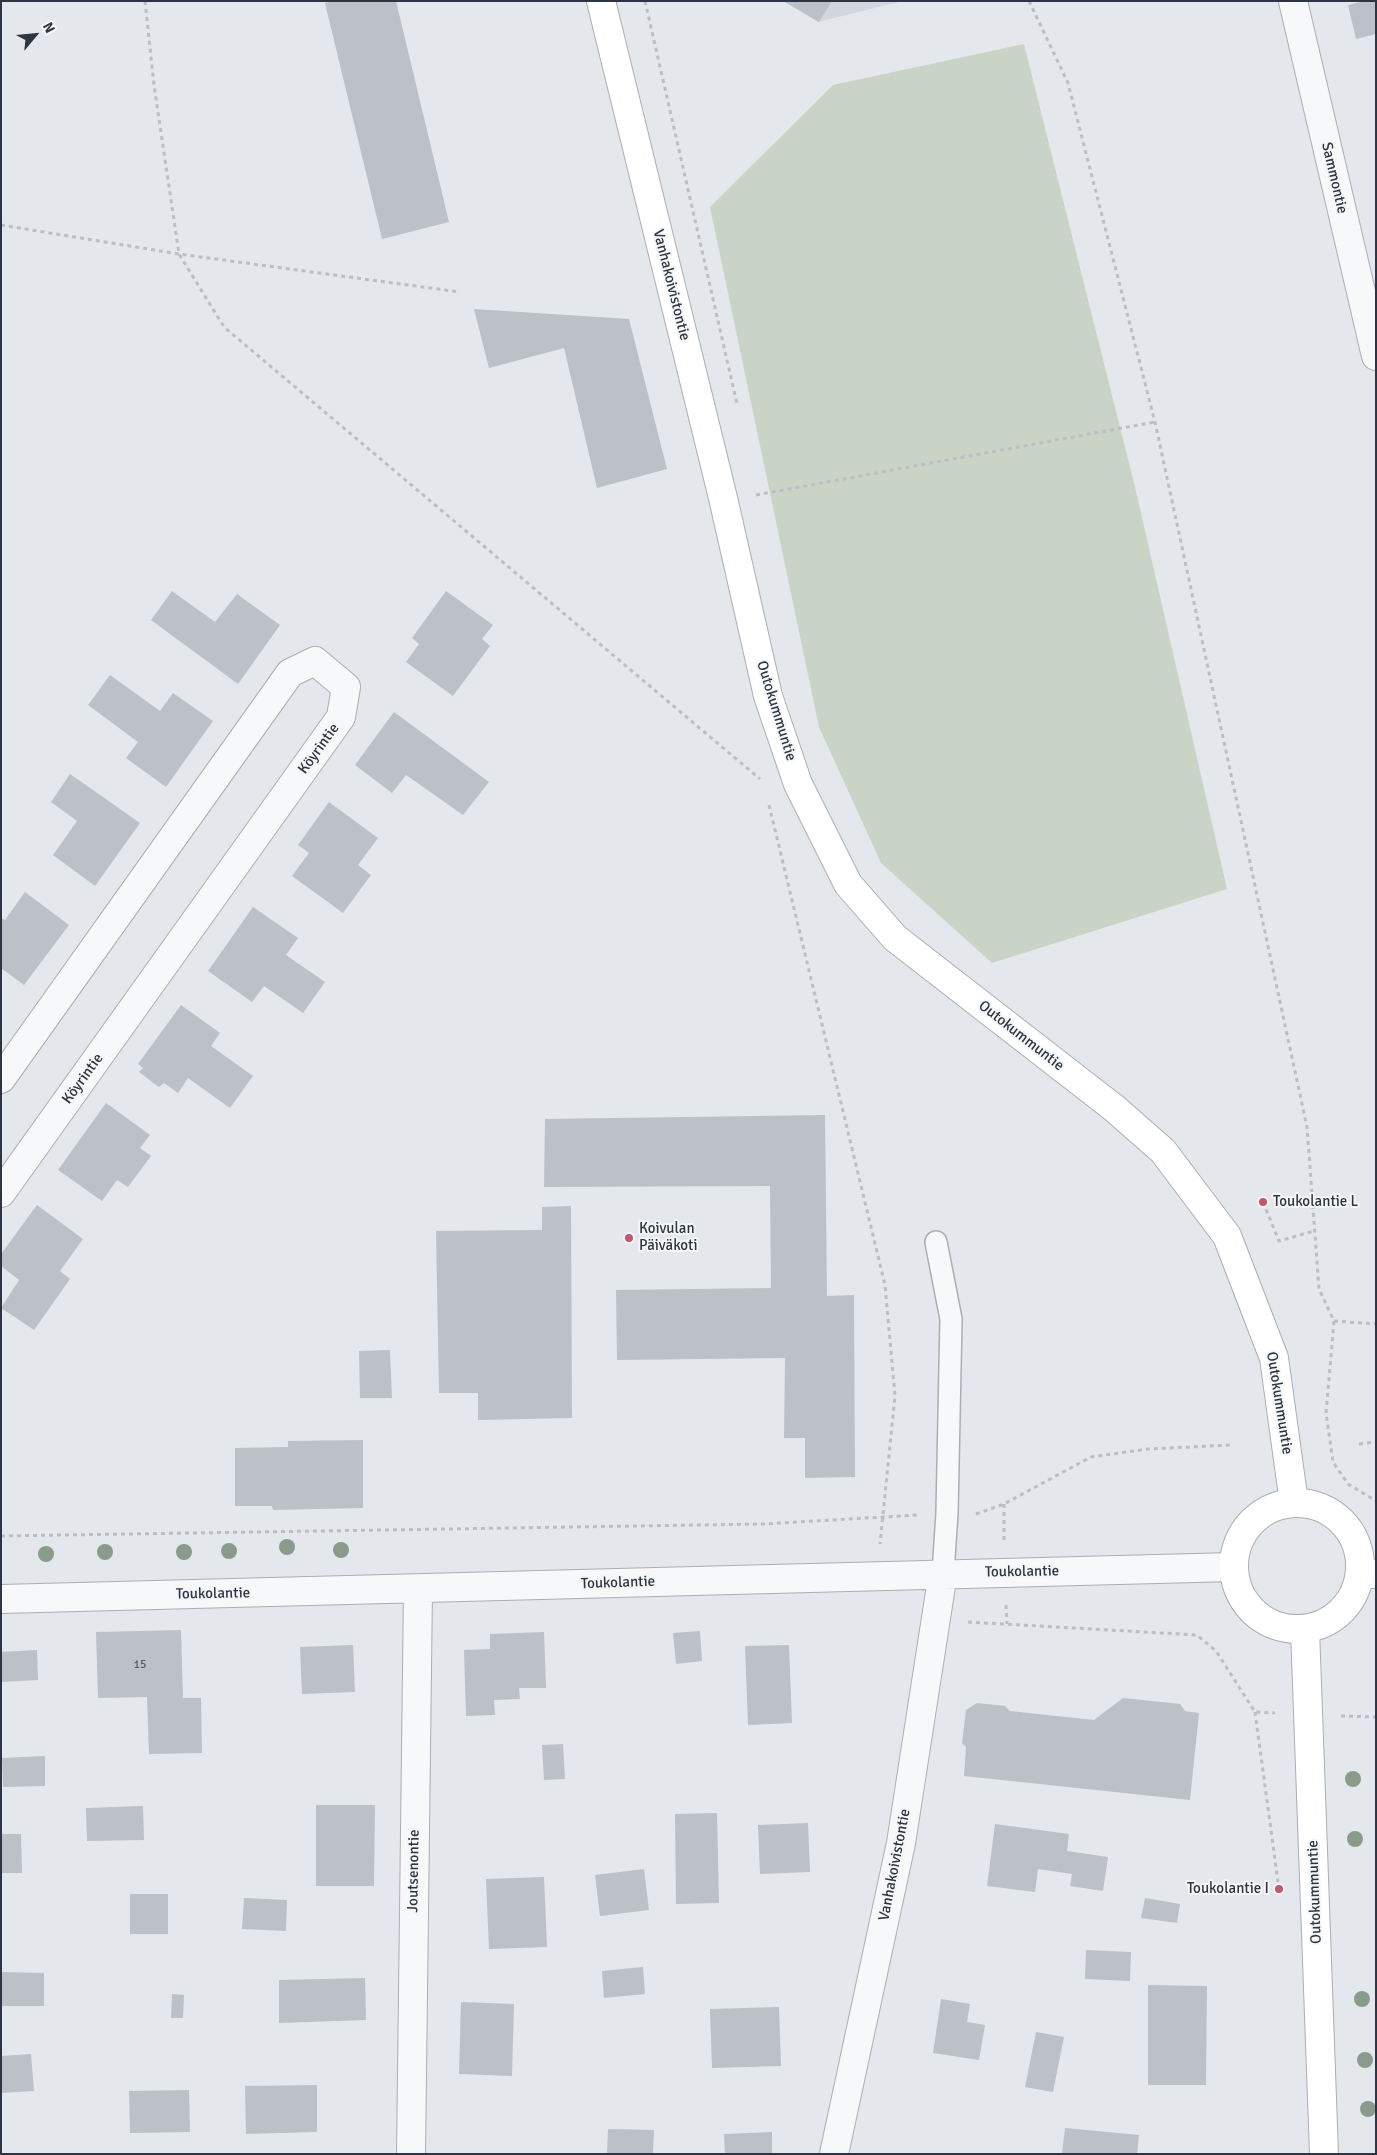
<!DOCTYPE html>
<html>
<head>
<meta charset="utf-8">
<style>
	body { margin:0 }
	#map { position:relative; width:1377px; height:2155px; overflow:hidden; background:#e4e7eb; font-family:Signika,sans-serif }
	canvas { display:block }
	.frame { position:absolute; inset:0; border:2px solid #2e3542; pointer-events:none }
	.north { position:absolute; left:10px; top:10px; width:50px; height:50px; -webkit-text-stroke:4px #f4f6f8; paint-order:stroke; rotate:62deg; font-size:14px; font-weight:700; line-height:20px; text-align:center; color:#2e3542 }
	.north::after { content:''; display:block; margin:auto; width:18px; height:22px; background:#2e3542; clip-path:polygon(50% 0,100% 100%,50% 72%,0 100%) }
</style>
</head>
<body>
<div id="map">
<canvas width="1377" height="2155"></canvas>
<div class="frame"></div>
<div class="north">N</div>
</div>
<script>
const g = document.querySelector('canvas').getContext('2d');
g.lineJoin = 'round';
function paint(path, color) {
  g.fillStyle = color;
  g.fill(path, 'evenodd');
}
function toPath(rows) {
  const path = new Path2D();
  for (const r of rows) {
    if (r.length === 3) {
      path.moveTo(r[0] + r[2], r[1]);
      path.arc(r[0], r[1], r[2], 0, 2 * Math.PI);
      continue;
    }
    path.moveTo(r[0], r[1]);
    for (let i = 2; i < r.length; i += 2) path.lineTo(r[i], r[i + 1]);
  }
  return path;
}
function stroke(path, color, width, dash) {
  g.strokeStyle = color;
  g.lineWidth = width;
  g.lineCap = dash ? 'butt' : 'round';
  g.setLineDash(dash || []);
  g.stroke(path);
}
function write(font, color, halo, rows, align = 'center') {
  g.font = font + ' Signika,sans-serif';
  g.lineWidth = 4;
  g.setLineDash([]);
  g.textBaseline = 'middle';
  g.strokeStyle = halo;
  g.fillStyle = color;
  for (const [text, x, y, turn = 0] of rows) {
    g.save();
    g.translate(x, y);
    g.rotate((+turn || 0) * Math.PI / 180);
    g.textAlign = isNaN(turn) ? turn : align;
    if (halo) g.strokeText(text, 0, 0);
    g.fillText(text, 0, 0);
    g.restore();
  }
}
paint(toPath([
	[785,1,903,1,818,22]
]), '#d3d6dc');
paint(toPath([
	[1024,44,1135,487,1227,889,992,963,881,863,819,727,710,207,833,85]
]), '#cad4c6');
paint(toPath([
	[333,1,396,1,449,222,382,239,325,3],
	[783,1,832,1,819,22],
	[1365,1,1376,1,1376,34,1356,39,1348,5],
	[474,309,629,319,667,469,597,488,564,348,489,368],
	[172,591,215,622,237,594,280,625,238,684,151,620],
	[446,591,493,625,482,639,490,646,453,696,406,662,419,644,412,638],
	[110,675,160,711,173,693,213,721,166,787,126,758,138,742,88,705],
	[394,712,489,782,463,815,406,775,392,793,355,765],
	[70,774,140,823,95,886,53,855,77,821,51,802],
	[329,802,378,838,358,865,371,875,343,913,292,876,309,853,298,845],
	[25,892,69,925,24,985,1,968,1,918,5,920],
	[253,907,298,938,286,955,325,982,303,1013,264,986,252,1002,208,971],
	[181,1005,220,1033,211,1046,253,1076,230,1108,188,1078,178,1093,164,1083,159,1087,139,1072,143,1068,138,1064],
	[106,1103,150,1135,140,1148,151,1156,128,1187,117,1180,102,1201,58,1170],
	[825,1115,827,1296,854,1295,855,1477,805,1478,805,1438,784,1438,785,1358,617,1360,616,1290,771,1288,770,1186,544,1187,545,1119],
	[37,1205,83,1239,60,1271,70,1279,34,1330,1,1308,19,1280,1,1266,1,1254],
	[571,1206,572,1418,478,1420,478,1393,439,1393,436,1231,542,1230,542,1207],
	[390,1350,392,1398,360,1398,359,1351],
	[363,1440,363,1508,273,1510,272,1506,235,1506,235,1448,288,1447,288,1441],
	[181,1630,183,1698,201,1698,202,1753,149,1754,147,1697,98,1698,96,1632],
	[700,1631,702,1661,676,1664,673,1633],
	[544,1632,546,1688,519,1688,520,1699,494,1700,495,1715,466,1716,464,1650,490,1649,490,1634],
	[353,1645,355,1692,302,1694,300,1647],
	[789,1645,792,1723,748,1725,745,1646],
	[37,1650,38,1680,1,1682,1,1652],
	[1123,1698,1180,1704,1185,1711,1199,1713,1190,1800,964,1776,966,1747,962,1743,966,1710,977,1703,1005,1706,1010,1711,1094,1720],
	[563,1744,565,1779,544,1780,542,1745],
	[45,1756,45,1786,3,1787,2,1758],
	[316,1805,375,1805,374,1886,316,1886],
	[143,1806,144,1840,87,1841,86,1808],
	[717,1813,719,1903,676,1904,675,1814],
	[808,1823,810,1872,760,1874,758,1825],
	[995,1824,1069,1834,1067,1851,1108,1857,1103,1891,1070,1886,1072,1874,1038,1869,1035,1892,987,1886],
	[1,1834,21,1834,22,1873,1,1873],
	[644,1869,649,1910,600,1916,595,1875],
	[544,1877,547,1947,489,1949,486,1879],
	[130,1894,168,1894,168,1934,130,1934],
	[244,1898,287,1900,286,1931,242,1929],
	[1145,1898,1180,1904,1177,1923,1141,1918],
	[1086,1950,1131,1952,1130,1981,1085,1979],
	[643,1967,645,1994,604,1998,602,1971],
	[1,1972,44,1973,44,2006,1,2006],
	[365,1978,366,2020,279,2023,279,1980],
	[1148,1985,1207,1986,1206,2085,1148,2085],
	[172,1994,184,1995,183,2018,171,2018],
	[941,1999,970,2004,967,2022,985,2025,979,2060,933,2053],
	[461,2002,514,2004,512,2076,459,2074],
	[779,2007,781,2066,712,2068,710,2009],
	[1036,2032,1064,2037,1053,2092,1025,2087],
	[31,2054,34,2091,1,2093,1,2056],
	[317,2085,317,2132,246,2134,245,2086],
	[189,2090,190,2132,130,2133,129,2091],
	[1065,2128,1139,2135,1137,2154,1062,2154],
	[608,2129,654,2130,653,2154,607,2154],
	[772,2132,772,2154,725,2154,724,2134]
]), '#bcc1c7');
const lane = toPath([
	[936,1242,951,1319,947,1513,943,1573]
]);
const street = toPath([
	[1293,1,1376,356],
	[1,1079,290,673,315,661,346,687,341,717,1,1193],
	[1360,1574,1376,1574],
	[1,1599,1234,1567],
	[411,2154,418,1589],
	[834,2154,901,1843,943,1573]
]);
const secondary = toPath([
	[601,1,723,498,768,696,798,784,848,884,895,938,1114,1108,1163,1151,1227,1236,1274,1358,1294,1503],
	[1297,1566,63],
	[1305,1629,1324,2154]
]);
stroke(lane, '#aaaeb5', 24);
stroke(street, '#aaaeb5', 30);
stroke(secondary, '#aaaeb5', 30);
stroke(toPath([
	[145,1,154,85,179,254,224,327,760,779],
	[645,1,737,404],
	[1029,1,1068,83,1155,422,1307,1127,1319,1289,1334,1321,1326,1413,1333,1462,1348,1484,1376,1501],
	[1,225,179,254,460,292],
	[756,495,1155,422],
	[769,805,885,1285,895,1396,880,1544],
	[1263,1202,1279,1241,1314,1231],
	[1334,1321,1376,1324],
	[1359,1444,1376,1442],
	[1004,1504,1004,1541],
	[976,1514,1004,1504,1091,1457,1148,1449,1231,1445],
	[1,1536,763,1524,918,1515],
	[1006,1605,1007,1624],
	[968,1622,1197,1635,1216,1651,1255,1712,1275,1713],
	[1255,1712,1278,1882],
	[1341,1716,1376,1717]
]), '#bbbec2', 3, [4, 4]);
stroke(lane, '#f7f8f9', 21);
stroke(street, '#f7f8f9', 28);
stroke(secondary, '#fff', 28);
g.fillStyle = '#8b9b8b';
for (const [x, y] of [
	[287,1547],
	[341,1550],
	[229,1551],
	[105,1552],
	[184,1552],
	[46,1554],
	[1353,1779],
	[1355,1839],
	[1362,1999],
	[1365,2060],
	[1368,2109]
]) {
  g.beginPath();
  g.arc(x, y, 8, 0, 2 * Math.PI);
  g.fill();
}
for (const [x, y, r, color] of [
	[1263,1202,5,"#c1586b"],
	[629,1238,5,"#c1586b"],
	[1279,1889,5,"#c1586b"]
]) {
  const dot = new Path2D();
  dot.arc(x, y, r, 0, 2 * Math.PI);
  g.fillStyle = color;
  g.fill(dot);
  stroke(dot, '#f4f6f8', 2);
}
write('12px', '#525863', null, [
	["15",140,1665]
]);
write('15px', '#2e3542', '#f4f6f8', [
	["Sammontie",1334,178,77],
	["Vanhakoivistontie",671,285,76],
	["Outokummuntie",776,711,73],
	["Köyrintie",319,749,-54],
	["Outokummuntie",1021,1036,38],
	["Köyrintie",83,1079,-54],
	["Outokummuntie",1279,1403,81],
	["Toukolantie",1022,1572,-1],
	["Toukolantie",618,1583,-2],
	["Toukolantie",213,1594,-1],
	["Vanhakoivistontie",895,1865,-79],
	["Joutsenontie",414,1871,-89],
	["Outokummuntie",1315,1892,-92]
]);
write('15px', '#2e3542', '#f4f6f8', [
	["Toukolantie L",1273,1202],
	["Koivulan",639,1229],
	["Päiväkoti",639,1246],
	["Toukolantie I",1269,1889,"right"]
], 'left');
</script>
</body>
</html>
